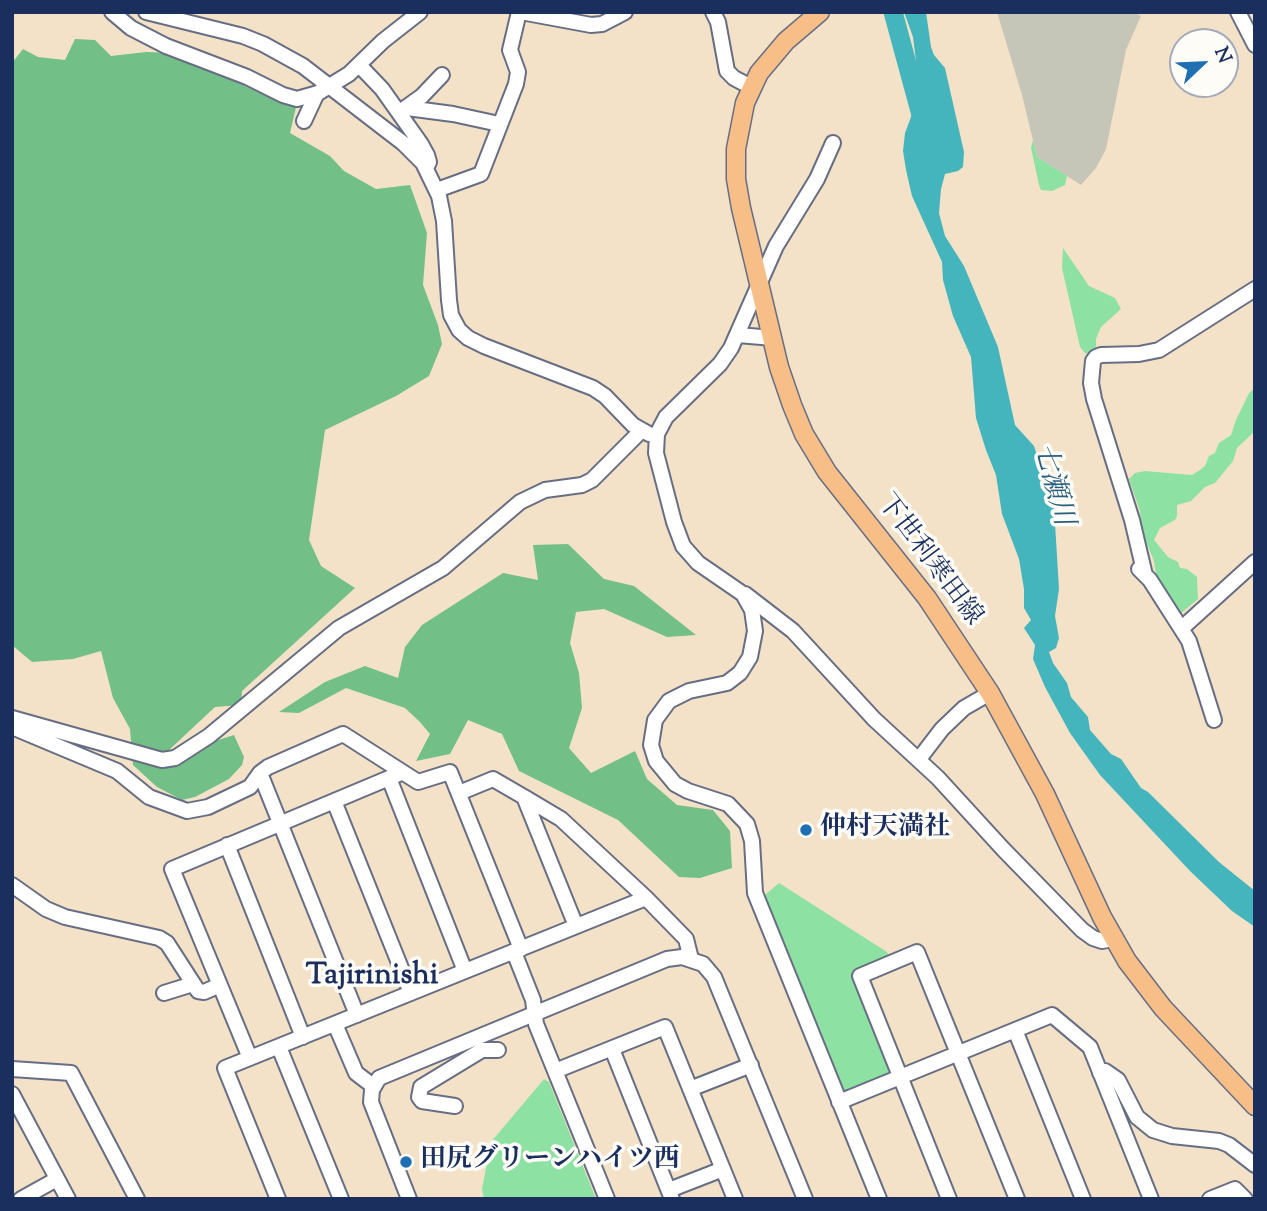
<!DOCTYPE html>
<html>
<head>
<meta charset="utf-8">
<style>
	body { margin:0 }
	#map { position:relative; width:1267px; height:1211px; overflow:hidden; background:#f4e2c8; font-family:"Sorts Mill Goudy",serif }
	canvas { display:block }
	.frame { position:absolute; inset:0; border:14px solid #1b2f5e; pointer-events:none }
	.north { position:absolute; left:1169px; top:28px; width:70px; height:70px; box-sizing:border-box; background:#fdfcf7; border:2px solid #a3aaba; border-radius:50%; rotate:67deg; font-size:19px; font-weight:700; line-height:28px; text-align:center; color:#1b2f5e }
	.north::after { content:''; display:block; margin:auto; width:24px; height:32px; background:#1f6fb2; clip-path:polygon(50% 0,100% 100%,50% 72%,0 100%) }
</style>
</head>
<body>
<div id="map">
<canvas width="1267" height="1211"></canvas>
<div class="frame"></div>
<div class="north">N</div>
</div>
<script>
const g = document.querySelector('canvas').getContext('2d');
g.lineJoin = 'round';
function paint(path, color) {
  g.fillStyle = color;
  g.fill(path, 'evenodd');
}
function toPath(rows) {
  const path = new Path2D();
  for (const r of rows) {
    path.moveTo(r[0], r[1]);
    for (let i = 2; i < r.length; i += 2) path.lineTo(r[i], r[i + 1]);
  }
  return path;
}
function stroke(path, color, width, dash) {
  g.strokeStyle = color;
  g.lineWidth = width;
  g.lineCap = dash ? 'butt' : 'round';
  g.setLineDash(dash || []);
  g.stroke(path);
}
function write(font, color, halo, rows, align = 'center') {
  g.font = font + ' "Sorts Mill Goudy","Noto Serif JP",serif';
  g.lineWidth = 7;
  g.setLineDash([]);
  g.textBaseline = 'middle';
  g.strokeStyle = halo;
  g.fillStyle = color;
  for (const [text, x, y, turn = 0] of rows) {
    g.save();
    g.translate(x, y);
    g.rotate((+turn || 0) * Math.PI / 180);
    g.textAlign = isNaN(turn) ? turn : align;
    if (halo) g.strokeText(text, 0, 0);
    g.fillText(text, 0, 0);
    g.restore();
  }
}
paint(toPath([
	[997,12,1133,12,1141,16,1126,50,1106,149,1096,168,1081,185,1037,157,1022,95]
]), '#c5c5b8');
paint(toPath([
	[1033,140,1037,157,1067,176,1065,185,1052,191,1041,190,1039,185,1031,148],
	[1063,248,1089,286,1115,298,1121,309,1101,327,1096,339,1096,352,1092,354,1085,353,1080,347,1062,268],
	[1255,388,1255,431,1237,448,1233,461,1215,483,1205,487,1191,501,1177,505,1177,516,1175,520,1160,528,1154,540,1168,557,1178,562,1180,568,1187,569,1197,577,1198,599,1180,614,1156,575,1154,561,1142,532,1140,511,1129,479,1135,473,1145,471,1192,475,1200,470,1205,466,1209,456,1215,453,1219,443,1231,435,1236,420,1249,393],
	[779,883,887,952,890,958,852,975,892,1071,890,1075,850,1092,844,1090,765,895],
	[544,1079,549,1082,596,1199,484,1199,482,1189,491,1142]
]), '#8de1a2');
paint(toPath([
	[75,39,95,40,111,56,146,52,177,53,268,97,297,103,290,133,330,156,344,171,376,189,410,185,427,233,423,285,438,325,442,344,429,376,396,396,325,430,309,540,321,566,355,588,242,691,241,705,215,707,169,750,188,751,205,747,215,741,234,735,244,757,242,765,229,779,195,797,182,800,157,787,133,765,130,729,113,698,101,651,73,659,32,662,12,645,12,63,23,49,38,57,65,60],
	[568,544,604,579,634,586,696,635,667,637,604,609,576,612,570,643,579,673,582,708,569,748,591,773,635,751,647,779,677,805,713,810,730,831,732,868,700,878,679,877,618,820,519,771,502,734,468,720,450,754,416,761,430,734,420,722,405,708,346,688,299,713,279,712,325,682,365,666,398,678,405,647,422,625,503,573,538,580,533,545]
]), '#72bf88');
paint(toPath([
	[904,12,926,12,931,47,934,55,945,68,964,152,963,167,958,171,945,174,941,189,939,213,945,236,964,266,998,347,1015,425,1034,446,1054,507,1059,589,1055,616,1059,638,1056,648,1049,652,1053,663,1067,683,1071,697,1088,717,1090,730,1111,754,1121,759,1141,788,1148,792,1219,862,1255,891,1255,927,1232,911,1190,871,1100,775,1070,733,1045,687,1033,659,1035,645,1024,628,1031,620,1024,608,1024,589,1019,559,1002,514,996,475,986,450,976,418,971,357,953,316,943,280,942,262,912,196,906,170,903,151,905,133,920,93,913,37]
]), '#45b5bd');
stroke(toPath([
	[893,12,924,126]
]), '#45b5bd', 19);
const minor = toPath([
	[112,12,131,28,166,46,247,77,283,95,297,99,318,93,349,74,383,41,420,12],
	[146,12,243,36,263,44,303,66,403,143,423,163,439,196,444,221,449,300,451,315,459,330,468,338,484,346,593,388,605,396,633,425,649,434],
	[521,12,591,25,602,24,625,12],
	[713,12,718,22,727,71,734,78,751,87],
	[1238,12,1255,45],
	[359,65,382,89,421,144,427,155,429,162,427,166],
	[407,108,453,114,499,124],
	[404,109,422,96,442,75],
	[304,121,317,93],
	[833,143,817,179,776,246,731,348,720,364,666,417,657,434,656,453,674,522,683,546,698,563,743,594,752,610,755,631,750,657,740,673,727,683,689,691,669,701,655,720,651,745,656,761,675,784,688,791,728,804,747,824,752,841,755,893,879,1199],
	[437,190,481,174,516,84,518,72,510,50,519,12],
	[738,335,773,338],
	[1139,569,1150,580,1189,641,1214,720],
	[1145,575,1132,520,1094,399,1091,383,1093,361,1096,357,1101,355,1139,354,1159,350,1255,289],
	[745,594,793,631,874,719,938,778,1003,849,1082,930,1093,938,1102,941,1113,939],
	[1182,628,1255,562],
	[12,718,162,760,175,758,209,736,339,628,443,568,520,502,545,490,582,485,592,480,642,430],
	[12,727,117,771,149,797,187,811,208,807,250,787,260,773,268,767,343,734,418,782,450,772,521,949],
	[919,759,942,729,964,708,990,693],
	[260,773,357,1015],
	[389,778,465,971],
	[459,793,493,779,524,797,576,926],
	[524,797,561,819,646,898,686,939,691,959],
	[334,801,411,993],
	[227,845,303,1037],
	[12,885,46,909,65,917,159,938,167,943,198,991,204,992,220,985],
	[514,952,533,1000,536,1024,607,1199],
	[164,993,193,984],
	[335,1024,356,1073,373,1086],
	[1015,1030,1083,1199],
	[279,1047,341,1199],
	[612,1049,672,1199],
	[250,1058,172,869,401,773],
	[12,1069,71,1073,137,1199],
	[555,1071,665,1027,735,1199],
	[1100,1073,1105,1071,1118,1080,1137,1117,1153,1130,1172,1136,1219,1141,1229,1145,1255,1165],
	[690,1089,751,1065],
	[12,1094,68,1199],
	[839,1102,1052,1015,1090,1047,1151,1199],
	[455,1106,422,1101,419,1097,421,1087,482,1050,498,1050],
	[669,1190,723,1169],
	[21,1199,57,1179],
	[278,1199,225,1068,646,898],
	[409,1199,371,1102,372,1090,379,1078,667,959,682,957,703,964,714,977,805,1199],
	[949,1199,860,976,917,952,1017,1199],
	[1210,1199,1235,1189,1245,1199]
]);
const major = toPath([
	[820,12,786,41,759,73,745,103,736,149,736,179,741,208,779,367,792,405,804,434,827,472,927,598,990,693,1045,794,1102,917,1127,961,1163,1008,1255,1106]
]);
stroke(minor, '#676e83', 18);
stroke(major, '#676e83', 21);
stroke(minor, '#fff', 14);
stroke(major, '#f7be88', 18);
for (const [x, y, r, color] of [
	[806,830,7,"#1f6fb2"],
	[406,1162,7,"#1f6fb2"]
]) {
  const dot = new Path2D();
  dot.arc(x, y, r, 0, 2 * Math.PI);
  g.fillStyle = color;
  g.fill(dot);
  stroke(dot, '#fdfcf7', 2.5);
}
write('26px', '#1b2f5e', '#fdfcf7', [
	["下世利寒田線",928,561,53]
]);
write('bold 26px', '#1b2f5e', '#fdfcf7', [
	["仲村天満社",820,830],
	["田尻グリーンハイツ西",420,1162]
], 'left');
write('italic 28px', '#2a5e7f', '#fdfcf7', [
	["七瀬川",1051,485,75]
]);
write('bold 30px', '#1b2f5e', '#fdfcf7', [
	["Tajirinishi",372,978]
]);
</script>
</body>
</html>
